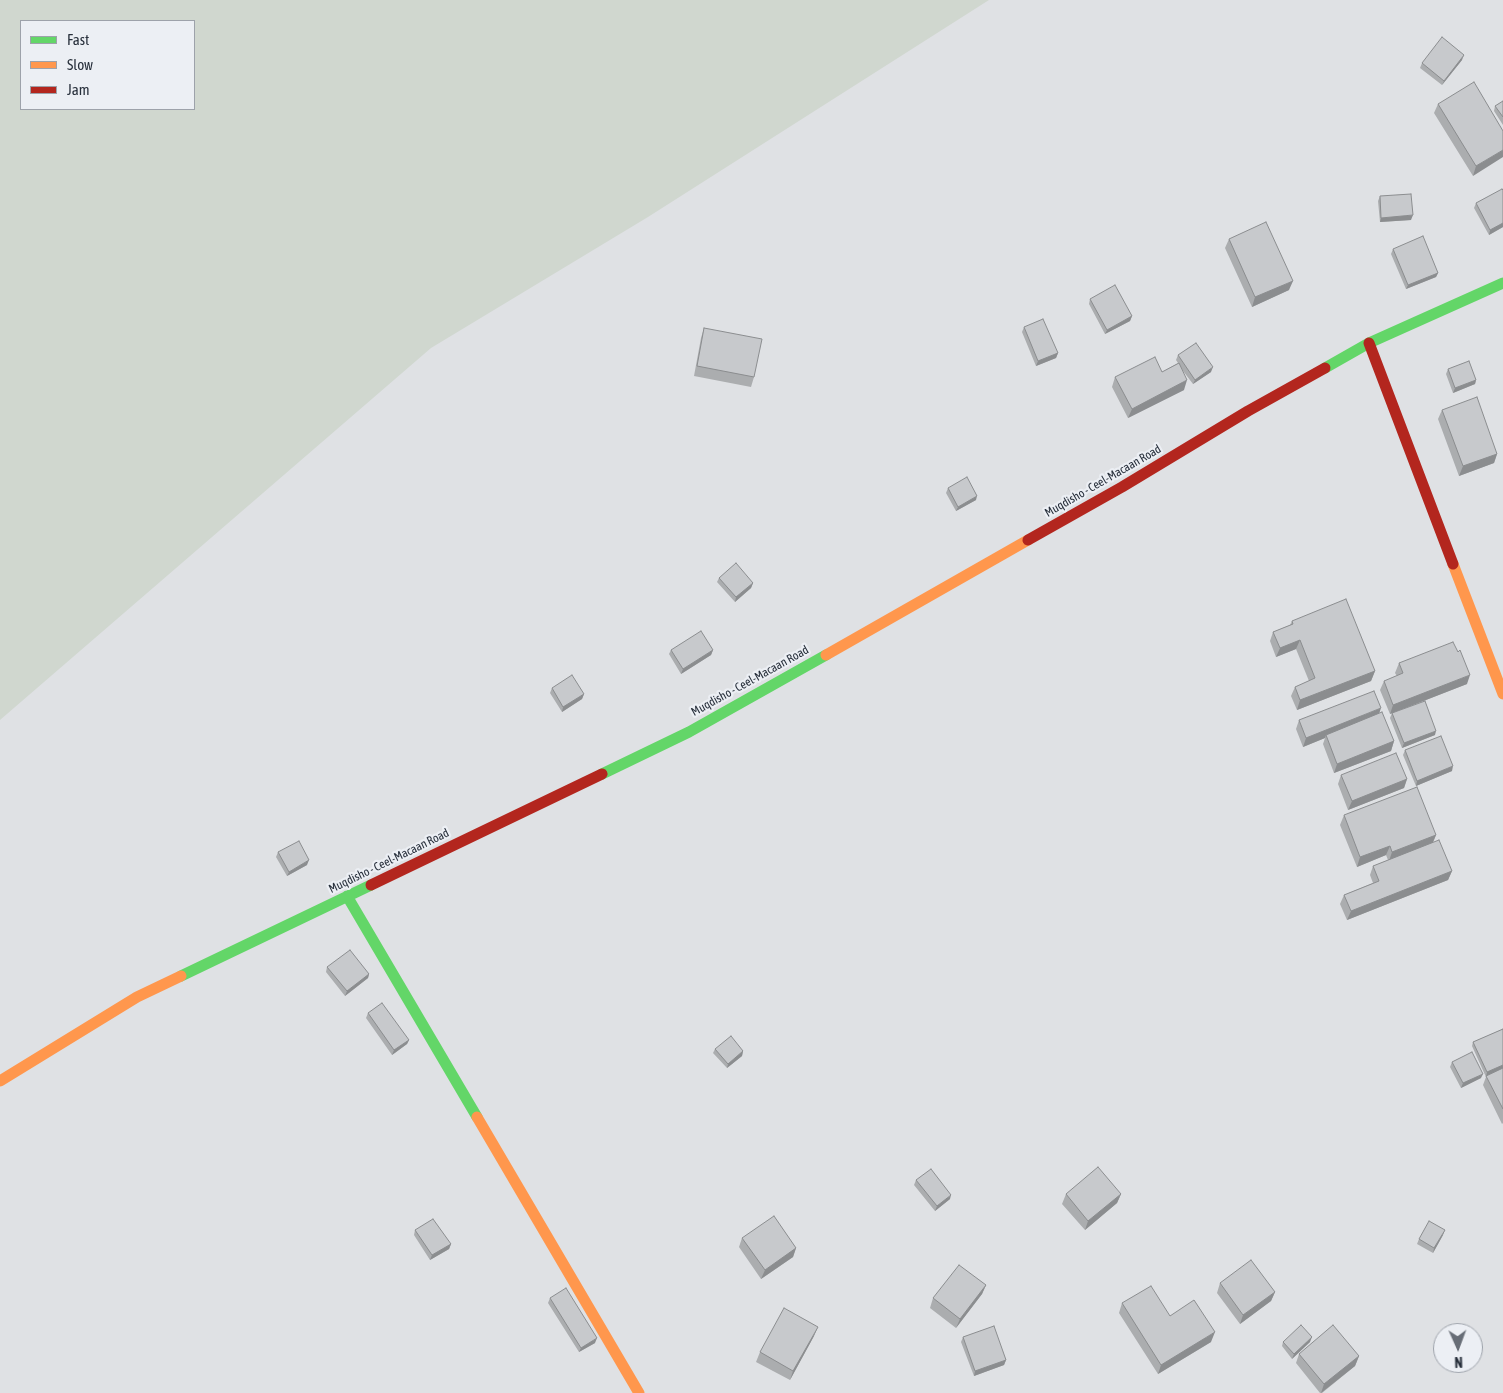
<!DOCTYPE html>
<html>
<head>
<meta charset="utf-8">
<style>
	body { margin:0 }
	#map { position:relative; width:1503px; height:1393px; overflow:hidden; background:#dfe1e4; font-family:"Asap Condensed",sans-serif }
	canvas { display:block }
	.legend { position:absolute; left:20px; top:20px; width:175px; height:90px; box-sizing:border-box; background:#eceff4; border:1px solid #9da2aa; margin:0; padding:6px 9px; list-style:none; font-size:15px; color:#272f3b }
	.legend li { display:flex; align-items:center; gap:10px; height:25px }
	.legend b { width:25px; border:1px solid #9da2aa }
	.north { position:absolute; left:1433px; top:1323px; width:50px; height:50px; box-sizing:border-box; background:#eceff4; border:1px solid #9da2aa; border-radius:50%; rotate:178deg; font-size:14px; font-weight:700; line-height:20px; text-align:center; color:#272f3b }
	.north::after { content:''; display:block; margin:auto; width:18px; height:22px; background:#676d76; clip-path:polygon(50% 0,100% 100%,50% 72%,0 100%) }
</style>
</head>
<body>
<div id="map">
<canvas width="1503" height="1393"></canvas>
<ul class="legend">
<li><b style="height:6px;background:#63d668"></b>Fast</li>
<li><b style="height:6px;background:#ff974d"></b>Slow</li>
<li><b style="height:6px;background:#b3261e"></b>Jam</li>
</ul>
<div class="north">N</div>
</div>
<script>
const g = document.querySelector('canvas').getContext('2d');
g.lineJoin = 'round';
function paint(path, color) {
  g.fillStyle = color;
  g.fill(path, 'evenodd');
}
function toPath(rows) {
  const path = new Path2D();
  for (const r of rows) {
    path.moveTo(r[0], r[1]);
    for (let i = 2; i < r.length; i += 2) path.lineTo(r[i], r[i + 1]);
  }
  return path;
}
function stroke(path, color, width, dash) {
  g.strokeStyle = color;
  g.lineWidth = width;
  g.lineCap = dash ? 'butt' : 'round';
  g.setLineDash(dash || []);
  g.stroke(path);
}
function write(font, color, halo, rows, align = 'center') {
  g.font = font + ' "Asap Condensed",sans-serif';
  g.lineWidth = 4.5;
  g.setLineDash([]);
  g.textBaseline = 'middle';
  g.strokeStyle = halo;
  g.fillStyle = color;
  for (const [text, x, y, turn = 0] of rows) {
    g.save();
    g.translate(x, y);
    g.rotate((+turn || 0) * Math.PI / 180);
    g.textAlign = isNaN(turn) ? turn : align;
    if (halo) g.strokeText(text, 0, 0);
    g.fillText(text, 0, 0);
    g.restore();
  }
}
paint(toPath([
	[0,0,989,0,648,217,431,348,0,720],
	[21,21,194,21,194,109,21,109]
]), '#d0d7cf');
stroke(toPath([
	[1325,368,1369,343,1503,283],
	[602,774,689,732,826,655],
	[347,896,477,1117],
	[181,976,371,885]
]), '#63d668', 11);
stroke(toPath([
	[1453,564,1503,694],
	[826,655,1028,540],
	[0,1081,137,997,181,976],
	[477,1117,639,1393]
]), '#ff974d', 11);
stroke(toPath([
	[1369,343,1453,564],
	[1028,540,1122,487,1248,411,1325,368],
	[371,885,602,774]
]), '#b3261e', 11);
paint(toPath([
	[1462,60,1442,85,1420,68,1422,63],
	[1503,101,1503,125,1494,111,1495,106],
	[1438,104,1503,131,1473,176,1434,113],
	[1503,190,1503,227,1489,235,1474,208,1476,203],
	[1380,196,1411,220,1380,222,1378,201],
	[1229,239,1289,290,1252,307,1225,248],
	[1393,249,1438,273,1436,277,1406,289,1391,254],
	[1090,299,1132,316,1130,321,1105,334,1089,304],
	[1024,327,1058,353,1056,358,1036,366,1022,332],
	[704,328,754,377,751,387,694,376,701,338],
	[1178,355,1211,372,1193,384,1180,367,1184,390,1128,418,1112,387,1115,377,1162,372,1178,363,1176,360],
	[1448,369,1476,380,1475,384,1453,393,1446,374],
	[1442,410,1497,454,1494,463,1459,476,1438,419],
	[948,488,976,500,956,511,946,493],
	[719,578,753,583,751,588,735,602,717,582],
	[1292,621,1375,671,1371,681,1297,710,1291,696,1295,687,1309,681,1296,649,1276,657,1270,641,1273,632,1290,625],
	[671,650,713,650,711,655,681,674,669,654],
	[1399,663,1467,684,1395,712,1435,735,1402,748,1390,718,1392,713,1390,714,1380,690,1384,681,1397,676,1395,673],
	[552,688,584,694,582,699,562,712,550,693],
	[1379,714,1394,741,1391,751,1334,773,1323,744,1325,738,1303,747,1296,729,1299,720],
	[1405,750,1452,771,1416,786,1403,755],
	[1341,775,1407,779,1404,788,1348,810,1338,784],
	[1344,815,1436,835,1433,843,1452,871,1448,880,1347,920,1340,904,1344,895,1373,883,1370,875,1373,866,1388,860,1386,855,1357,867,1340,825],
	[278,852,307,865,287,876,276,857],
	[327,967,369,974,368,978,345,996,326,972],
	[368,1013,409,1040,407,1044,392,1055,366,1018],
	[1503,1029,1503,1123,1502,1124,1483,1085,1486,1077,1472,1046,1473,1042],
	[715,1049,743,1051,742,1056,727,1068,713,1053],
	[1452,1062,1481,1078,1461,1088,1450,1067],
	[916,1180,950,1199,935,1211,914,1185],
	[1066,1194,1121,1194,1117,1203,1085,1230,1062,1204],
	[415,1230,451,1244,449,1249,430,1260,414,1235],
	[1443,1235,1433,1253,1417,1244,1419,1239],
	[742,1238,796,1248,793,1257,761,1279,739,1247],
	[1220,1283,1275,1292,1271,1301,1240,1324,1217,1293],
	[986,1285,982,1294,956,1328,930,1308,933,1298],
	[550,1298,595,1343,579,1352,548,1303],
	[1122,1303,1170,1316,1211,1342,1158,1374,1119,1313],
	[814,1336,790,1380,756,1362,760,1352],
	[963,1337,1006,1360,1004,1365,974,1376,961,1342],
	[1283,1342,1310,1342,1292,1359,1282,1346],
	[1299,1354,1359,1356,1355,1366,1322,1393,1320,1393,1296,1363]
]), '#abadaf');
paint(toPath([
	[1464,55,1462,60,1442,85,1444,81],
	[1503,150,1503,157,1473,176,1476,166],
	[1413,215,1411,220,1380,222,1381,218],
	[1503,223,1503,227,1489,235,1490,230],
	[1438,273,1436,277,1406,289,1408,285],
	[1293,281,1289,290,1252,307,1255,297],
	[1132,316,1130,321,1105,334,1107,330],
	[1058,353,1056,358,1036,366,1038,361],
	[1213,367,1211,372,1193,384,1195,380],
	[1187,380,1184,390,1128,418,1132,409],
	[1476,380,1475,384,1453,393,1455,388],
	[1497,454,1494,463,1459,476,1463,466],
	[977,496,976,500,956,511,958,507],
	[753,583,751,588,735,602,736,597],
	[1300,640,1296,649,1276,657,1280,648],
	[713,650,711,655,681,674,683,669],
	[1375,671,1371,681,1297,710,1300,700],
	[1470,675,1467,684,1390,714,1393,705],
	[584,694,582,699,562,712,563,707],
	[1381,708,1378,717,1326,735,1325,738,1303,747,1306,738],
	[1436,731,1435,735,1402,748,1404,743],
	[1394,741,1391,751,1334,773,1337,764],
	[1453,766,1452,771,1416,786,1417,781],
	[1407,779,1404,788,1348,810,1352,801],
	[1436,835,1432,844,1389,861,1392,852],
	[1390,846,1386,855,1357,867,1360,857],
	[309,860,307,865,287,876,289,872],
	[1452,871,1448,880,1347,920,1351,911],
	[369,974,368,978,345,996,347,991],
	[409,1040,407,1044,392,1055,394,1050],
	[743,1051,742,1056,727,1068,728,1064],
	[1503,1065,1503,1069,1486,1077,1487,1072],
	[1483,1074,1481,1078,1461,1088,1463,1083],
	[1121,1194,1117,1203,1085,1230,1088,1221],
	[951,1195,950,1199,935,1211,937,1206],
	[1445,1230,1443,1235,1433,1253,1434,1248],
	[451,1244,449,1249,430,1260,432,1255],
	[796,1248,793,1257,761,1279,765,1270],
	[986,1285,982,1294,956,1328,960,1319],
	[1275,1292,1271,1301,1240,1324,1243,1315],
	[818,1327,814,1336,790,1380,793,1371],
	[1215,1332,1211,1342,1158,1374,1161,1365],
	[1312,1337,1310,1342,1292,1359,1294,1354],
	[597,1338,595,1343,579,1352,581,1348],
	[1359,1356,1355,1366,1321,1393,1324,1384],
	[1006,1360,1004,1365,974,1376,975,1371]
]), '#8b8d8f');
const building = toPath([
	[1442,37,1464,55,1444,81,1422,63,1442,37],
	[1474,82,1503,131,1503,150,1476,166,1438,104,1474,82],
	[1503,101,1503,117,1495,106,1503,101],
	[1502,189,1503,190,1503,223,1490,230,1476,203,1502,189],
	[1411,194,1413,215,1381,218,1380,196,1411,194],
	[1266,222,1293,281,1255,297,1229,239,1266,222],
	[1423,236,1438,273,1408,285,1393,249,1423,236],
	[1115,285,1132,316,1107,330,1090,299,1115,285],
	[1043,319,1058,353,1038,361,1024,327,1043,319],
	[704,328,762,339,754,377,697,366,704,328],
	[1196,343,1213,367,1195,380,1178,355,1196,343],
	[1155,357,1162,372,1179,363,1187,380,1132,409,1115,377,1155,357],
	[1469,361,1476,380,1455,388,1448,369,1469,361],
	[1477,397,1497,454,1463,466,1442,410,1477,397],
	[967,477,977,496,958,507,948,488,967,477],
	[736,563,753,583,736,597,719,578,736,563],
	[1346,599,1375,671,1300,700,1295,687,1315,678,1300,640,1280,648,1273,632,1293,624,1292,621,1346,599],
	[701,631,713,650,683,669,671,650,701,631],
	[1453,642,1458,652,1460,650,1470,675,1393,705,1384,681,1403,673,1399,663,1453,642],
	[572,675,584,694,563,707,552,688,572,675],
	[1374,691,1381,708,1306,738,1299,720,1374,691],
	[1425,701,1436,731,1404,743,1392,713,1425,701],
	[1382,712,1394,741,1337,764,1326,735,1382,712],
	[1441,736,1453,766,1417,781,1405,750,1441,736],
	[1396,753,1407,779,1352,801,1341,775,1396,753],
	[1417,787,1436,835,1392,852,1390,846,1360,857,1344,815,1417,787],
	[1439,840,1452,871,1351,911,1344,895,1379,881,1373,866,1439,840],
	[299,841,309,860,289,872,278,852,299,841],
	[350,950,369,974,347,991,327,967,350,950],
	[382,1003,409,1040,394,1050,368,1013,382,1003],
	[1503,1029,1503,1065,1487,1072,1473,1042,1503,1029],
	[731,1036,743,1051,728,1064,715,1049,731,1036],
	[1472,1052,1483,1074,1463,1083,1452,1062,1472,1052],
	[1503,1068,1503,1109,1486,1076,1503,1068],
	[1098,1167,1121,1194,1088,1221,1066,1194,1098,1167],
	[931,1169,951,1195,937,1206,916,1180,931,1169],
	[774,1216,796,1248,765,1270,742,1238,774,1216],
	[433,1219,451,1244,432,1255,415,1230,433,1219],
	[1429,1221,1445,1230,1434,1248,1419,1239,1429,1221],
	[1251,1260,1275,1292,1243,1315,1220,1283,1251,1260],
	[959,1265,986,1285,960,1319,933,1298,959,1265],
	[1151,1286,1170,1316,1194,1300,1215,1332,1161,1365,1122,1303,1151,1286],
	[566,1288,597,1338,581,1348,550,1298,566,1288],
	[784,1308,818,1327,793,1371,760,1352,784,1308],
	[1301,1325,1312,1337,1294,1354,1283,1342,1301,1325],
	[1333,1325,1359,1356,1324,1384,1299,1354,1333,1325],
	[994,1326,1006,1360,975,1371,963,1337,994,1326]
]);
paint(building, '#c7c9cc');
stroke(building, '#8b8d8f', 1);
write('12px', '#272f3b', '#eceff4', [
	["Muqdisho - Ceel-Macaan Road",1103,481,-30],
	["Muqdisho - Ceel-Macaan Road",750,681,-29],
	["Muqdisho - Ceel-Macaan Road",389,861,-26]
]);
</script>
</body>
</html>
